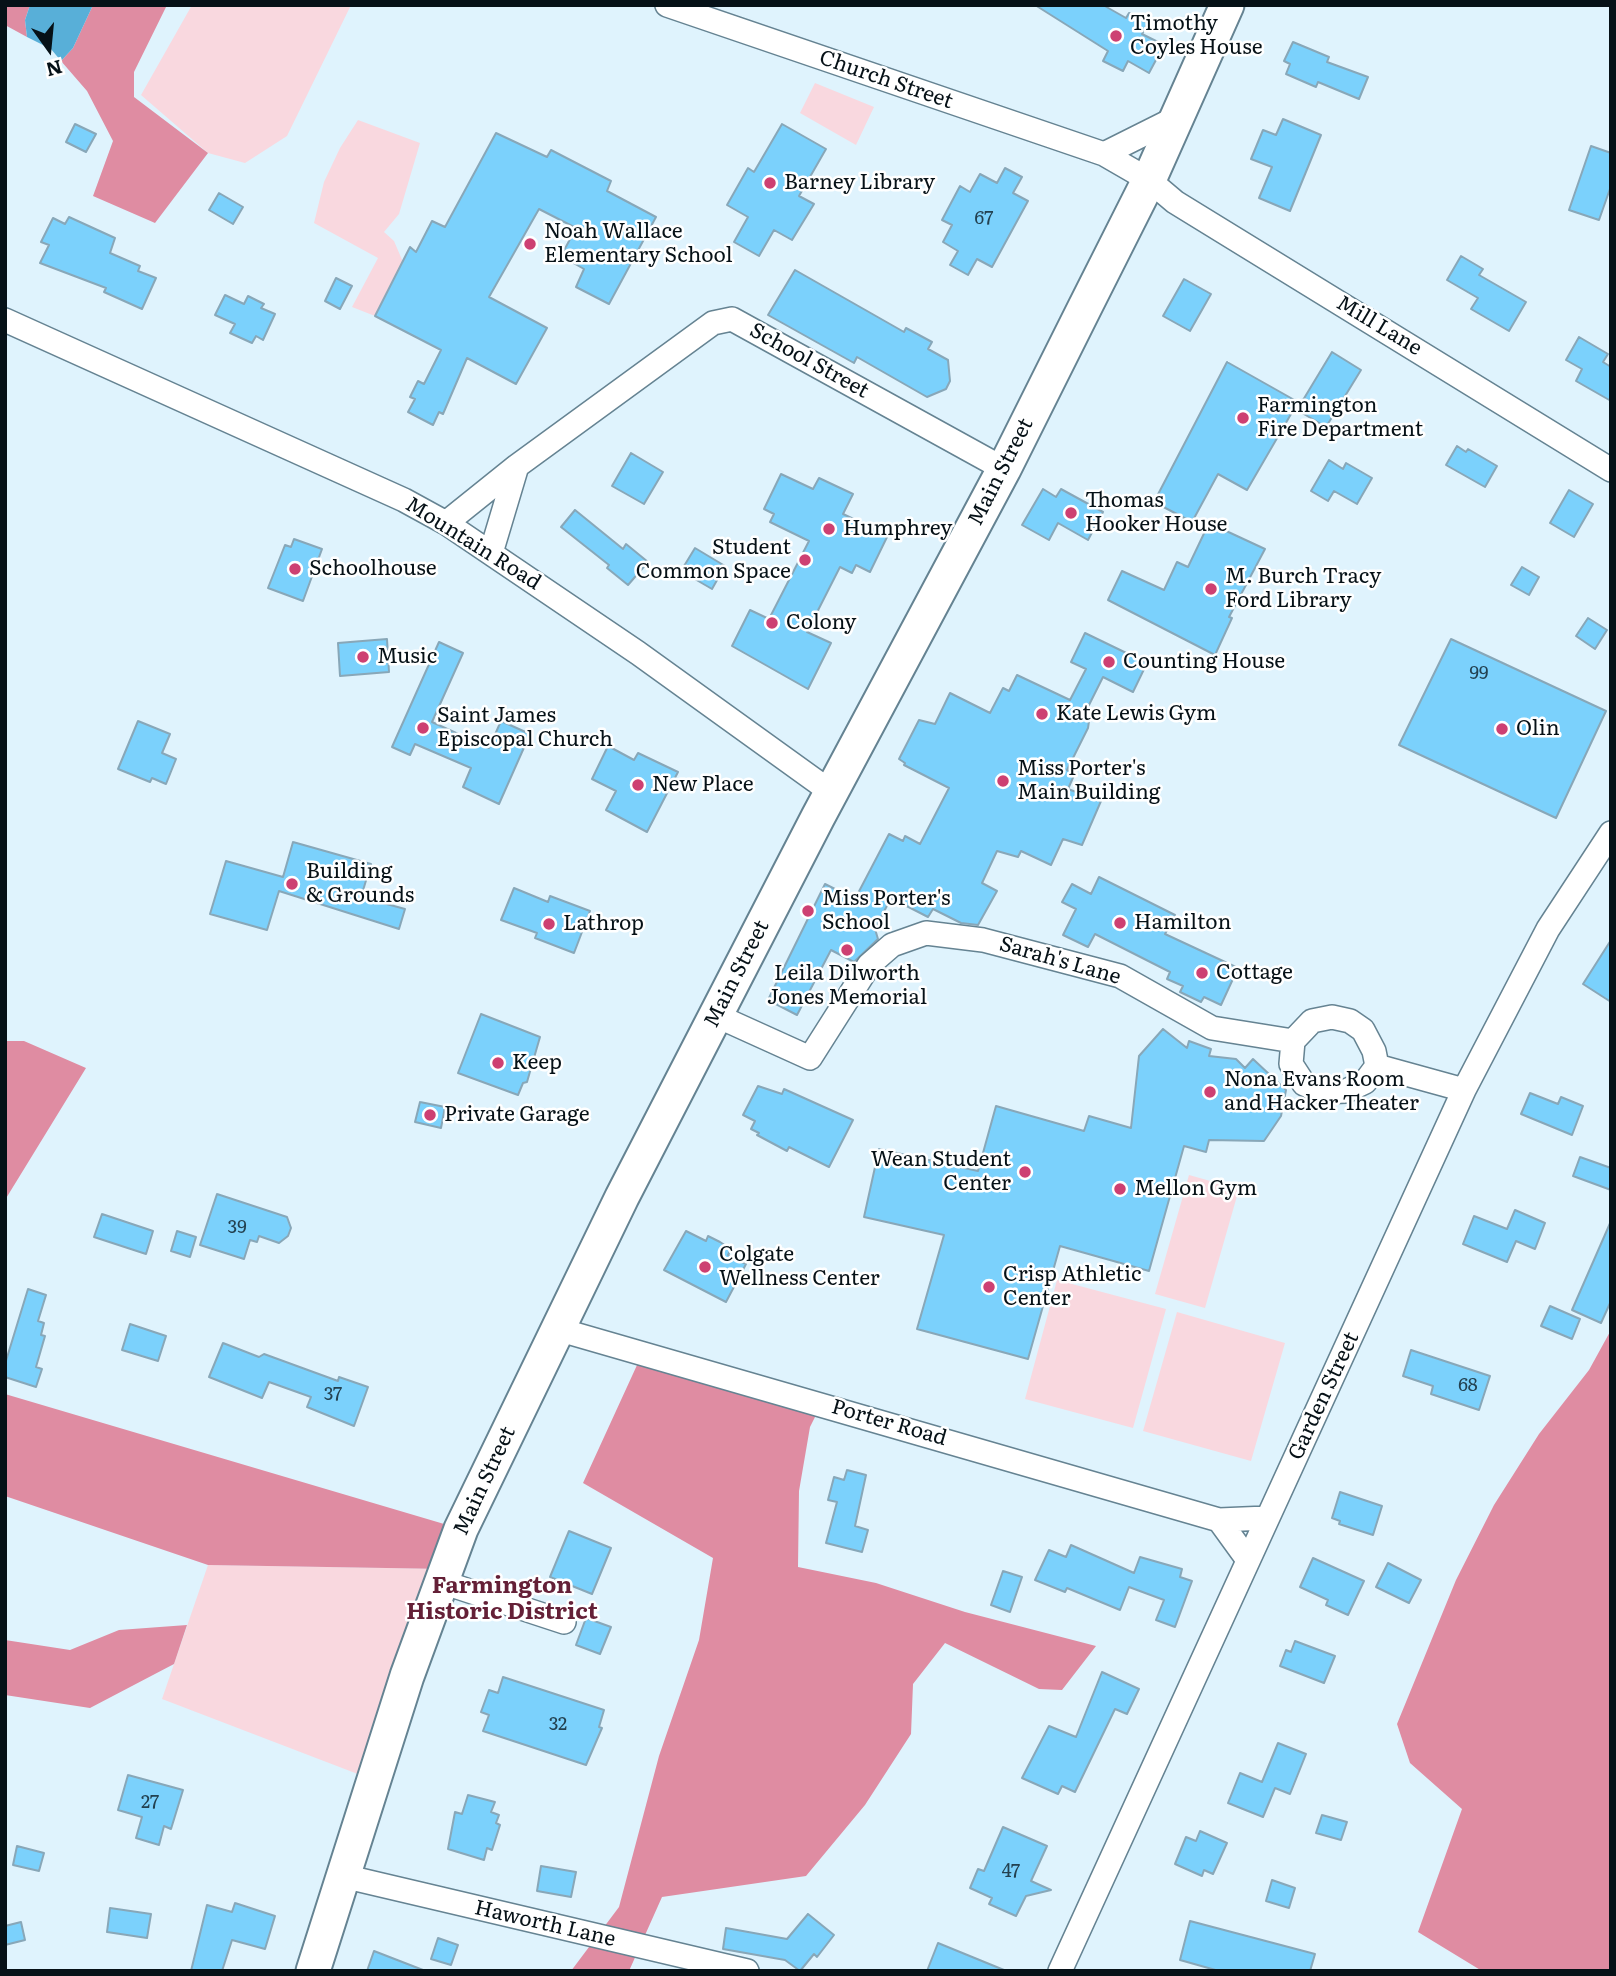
<!DOCTYPE html>
<html>
<head>
<meta charset="utf-8">
<style>
	body { margin:0 }
	#map { position:relative; width:1616px; height:1976px; overflow:hidden; background:#dff3fd; font-family:Literata,serif }
	canvas { display:block }
	.frame { position:absolute; inset:0; border:7px solid #061117; pointer-events:none }
	.north { position:absolute; left:14px; top:14px; width:70px; height:70px; -webkit-text-stroke:5px #fff; paint-order:stroke; rotate:165deg; font-size:19px; font-weight:700; line-height:28px; text-align:center; color:#061117 }
	.north::after { content:''; display:block; margin:auto; width:24px; height:32px; background:#061117; clip-path:polygon(50% 0,100% 100%,50% 72%,0 100%) }
</style>
</head>
<body>
<div id="map">
<canvas width="1616" height="1976"></canvas>
<div class="frame"></div>
<div class="north">N</div>
</div>
<script>
const g = document.querySelector('canvas').getContext('2d');
g.lineJoin = 'round';
function paint(path, color) {
  g.fillStyle = color;
  g.fill(path, 'evenodd');
}
function toPath(rows) {
  const path = new Path2D();
  for (const r of rows) {
    path.moveTo(r[0], r[1]);
    for (let i = 2; i < r.length; i += 2) path.lineTo(r[i], r[i + 1]);
  }
  return path;
}
function stroke(path, color, width, dash) {
  g.strokeStyle = color;
  g.lineWidth = width;
  g.lineCap = dash ? 'butt' : 'round';
  g.setLineDash(dash || []);
  g.stroke(path);
}
function write(font, color, halo, rows, align = 'center') {
  g.font = font + ' Literata,serif';
  g.lineWidth = 5;
  g.setLineDash([]);
  g.textBaseline = 'middle';
  g.strokeStyle = halo;
  g.fillStyle = color;
  for (const [text, x, y, turn = 0] of rows) {
    g.save();
    g.translate(x, y);
    g.rotate((+turn || 0) * Math.PI / 180);
    g.textAlign = isNaN(turn) ? turn : align;
    if (halo) g.strokeText(text, 0, 0);
    g.fillText(text, 0, 0);
    g.restore();
  }
}
paint(toPath([
	[192,5,351,5,287,136,245,163,208,153,141,95],
	[815,83,874,107,856,145,800,113],
	[358,120,420,143,399,214,384,232,394,241,403,262,375,316,352,307,378,258,314,223,324,182,340,148],
	[1189,1175,1239,1189,1205,1308,1155,1294],
	[1057,1280,1166,1309,1133,1428,1025,1399],
	[1177,1312,1285,1343,1251,1461,1143,1431],
	[208,1565,446,1569,376,1781,162,1699]
]), '#f9d8df');
paint(toPath([
	[5,5,30,5,25,20,27,37,5,25],
	[93,5,167,5,134,72,134,97,208,153,155,223,93,196,113,141,87,91,61,61,73,48],
	[5,1041,24,1041,86,1068,5,1200],
	[1611,1330,1611,1971,1482,1971,1418,1932,1462,1809,1410,1763,1397,1724,1456,1580,1494,1505,1539,1434,1589,1370],
	[643,1352,822,1403,810,1427,799,1491,798,1567,876,1583,965,1612,1096,1646,1062,1690,1039,1689,945,1643,913,1684,911,1734,865,1805,806,1876,662,1897,629,1971,571,1971,619,1907,659,1756,699,1640,713,1558,583,1483],
	[5,1394,461,1529,446,1569,208,1565,5,1496],
	[187,1625,174,1664,90,1708,5,1695,5,1640,70,1650,119,1630]
]), '#df8ca2');
paint(toPath([
	[30,5,93,5,73,48,61,61,51,49,27,37,25,20]
]), '#58afd8');
const building = toPath([
	[1035,5,1103,5,1126,18,1129,13,1148,23,1142,34,1164,45,1149,73,1128,61,1123,71,1103,61,1108,51,1035,5],
	[1293,42,1329,57,1327,62,1368,77,1359,99,1318,82,1316,87,1286,74,1290,64,1284,61,1293,42],
	[1283,119,1321,135,1290,211,1259,198,1272,167,1251,159,1263,130,1276,135,1283,119],
	[75,124,96,134,86,152,66,142,75,124],
	[782,124,826,149,799,196,814,204,792,240,774,230,759,256,734,242,748,217,727,205,748,168,754,172,782,124],
	[496,133,547,157,551,150,611,181,607,191,656,217,609,304,576,287,584,269,561,256,576,228,539,209,489,297,547,328,516,384,467,358,443,414,439,412,433,425,408,412,415,399,410,397,418,381,424,384,441,350,375,316,410,247,416,252,432,221,445,227,496,133],
	[1591,146,1611,153,1611,186,1599,220,1569,210,1591,146],
	[1005,168,1022,177,1013,193,1028,201,992,267,977,259,968,275,950,265,958,251,943,242,952,225,942,220,960,186,970,192,980,174,997,183,1005,168],
	[219,193,243,207,233,224,209,210,219,193],
	[69,217,115,238,110,253,140,266,138,271,156,278,142,309,104,292,106,288,40,263,49,245,41,242,53,218,65,224,69,217],
	[1461,256,1483,269,1479,275,1526,302,1509,331,1471,309,1478,298,1447,280,1461,256],
	[795,270,904,332,906,328,932,342,928,349,948,360,950,381,946,389,927,397,857,357,854,363,768,315,795,270],
	[336,278,352,286,340,309,325,301,336,278],
	[1184,279,1211,294,1190,331,1163,316,1184,279],
	[225,295,244,304,248,296,264,304,261,308,275,314,263,340,256,336,252,343,230,333,235,324,215,315,225,295],
	[1579,337,1608,354,1603,362,1611,367,1611,401,1576,381,1582,369,1566,360,1579,337],
	[1332,352,1361,370,1326,427,1297,410,1332,352],
	[1227,362,1298,402,1247,490,1218,474,1192,522,1154,502,1227,362],
	[1457,446,1466,452,1468,449,1497,466,1485,487,1446,465,1457,446],
	[631,453,663,472,644,504,612,486,631,453],
	[1329,460,1343,469,1346,463,1372,478,1357,504,1334,491,1328,501,1311,491,1329,460],
	[781,474,813,489,819,478,853,494,843,514,888,535,870,572,856,565,852,573,840,567,807,632,831,643,808,689,732,646,750,610,769,619,809,541,770,522,774,514,764,509,781,474],
	[1043,489,1056,497,1061,489,1103,512,1088,540,1058,523,1049,540,1022,525,1043,489],
	[1569,490,1593,504,1574,537,1550,523,1569,490],
	[575,510,623,549,626,544,648,562,628,585,607,568,609,565,561,527,575,510],
	[1209,523,1265,549,1229,617,1232,618,1215,655,1108,600,1122,571,1164,590,1177,562,1188,567,1209,523],
	[294,539,322,549,303,601,268,588,285,545,291,547,294,539],
	[695,548,725,566,712,589,681,571,695,548],
	[1522,567,1539,577,1529,595,1511,585,1522,567],
	[1588,618,1607,630,1595,649,1576,636,1588,618],
	[1085,633,1147,663,1133,692,1103,677,1087,709,1083,719,1089,721,1088,728,1067,770,1075,773,1068,789,1101,801,1082,845,1063,839,1051,865,1021,851,1018,857,997,851,982,883,997,891,978,925,961,923,933,909,928,917,891,898,875,929,878,939,854,962,831,950,797,1015,768,1000,825,884,855,899,889,834,903,841,905,836,920,844,949,788,904,765,905,763,899,759,919,720,935,724,950,693,990,713,1003,688,1009,691,1017,675,1070,700,1086,669,1071,662,1085,633],
	[387,639,389,672,340,676,338,643,387,639],
	[1451,639,1606,711,1556,818,1399,745,1451,639],
	[439,642,463,653,432,722,489,748,501,721,530,734,499,804,463,787,471,768,415,744,410,755,392,747,439,642],
	[138,721,170,734,162,753,176,759,166,784,152,778,150,782,118,769,138,721],
	[608,746,634,760,638,753,678,772,647,832,606,810,616,791,592,779,608,746],
	[293,842,371,864,361,897,405,909,399,929,279,891,267,930,210,914,226,861,283,877,293,842],
	[1099,877,1175,915,1165,934,1238,968,1221,1005,1204,997,1201,1002,1180,992,1183,986,1167,979,1170,972,1095,934,1088,947,1063,935,1076,909,1062,902,1072,884,1091,894,1099,877],
	[514,888,548,902,550,896,590,911,574,953,535,938,537,933,501,920,514,888],
	[1611,940,1611,1002,1583,984,1611,940],
	[481,1014,540,1037,527,1082,523,1083,518,1095,458,1073,481,1014],
	[1163,1029,1187,1048,1189,1041,1211,1049,1209,1056,1236,1059,1245,1068,1253,1059,1286,1090,1281,1116,1264,1141,1209,1140,1206,1152,1184,1146,1149,1271,1060,1246,1028,1359,917,1329,944,1235,864,1217,879,1149,978,1171,996,1106,1084,1131,1089,1116,1131,1128,1139,1056,1163,1029],
	[758,1086,782,1094,784,1089,853,1120,829,1167,789,1147,787,1151,757,1135,759,1133,751,1129,755,1121,743,1115,758,1086],
	[1530,1093,1558,1104,1561,1097,1583,1106,1572,1135,1521,1114,1530,1093],
	[420,1102,445,1107,441,1128,415,1122,420,1102],
	[1580,1157,1611,1168,1611,1190,1573,1176,1580,1157],
	[217,1194,287,1217,291,1228,288,1236,279,1243,259,1236,257,1242,250,1240,244,1259,200,1245,217,1194],
	[1515,1210,1545,1223,1535,1249,1516,1241,1507,1262,1463,1244,1474,1216,1507,1229,1515,1210],
	[102,1214,153,1231,146,1254,94,1237,102,1214],
	[1611,1221,1611,1301,1601,1323,1572,1310,1611,1221],
	[177,1231,196,1237,190,1257,171,1251,177,1231],
	[686,1231,706,1241,708,1236,720,1242,731,1249,728,1255,746,1264,726,1302,664,1270,686,1231],
	[28,1289,46,1295,38,1321,44,1323,41,1335,45,1336,36,1367,42,1369,36,1387,5,1377,5,1364,28,1289],
	[1550,1306,1580,1319,1572,1339,1541,1326,1550,1306],
	[130,1324,166,1336,158,1361,122,1350,130,1324],
	[223,1343,259,1357,264,1354,338,1381,339,1377,368,1387,354,1426,307,1407,311,1397,269,1382,262,1398,209,1377,223,1343],
	[1411,1350,1490,1376,1479,1410,1431,1394,1433,1386,1403,1376,1411,1350],
	[847,1470,866,1475,855,1526,868,1530,862,1552,826,1543,837,1502,828,1500,834,1477,844,1480,847,1470],
	[1340,1492,1382,1506,1373,1535,1339,1524,1340,1521,1332,1518,1340,1492],
	[569,1531,611,1548,592,1594,550,1577,569,1531],
	[1071,1545,1134,1573,1140,1557,1182,1569,1180,1577,1192,1581,1175,1627,1156,1620,1164,1600,1129,1587,1120,1610,1067,1588,1065,1592,1035,1580,1049,1550,1066,1557,1071,1545],
	[1313,1558,1364,1581,1348,1615,1326,1605,1328,1600,1300,1587,1313,1558],
	[1388,1563,1421,1580,1409,1603,1376,1587,1388,1563],
	[1003,1571,1022,1577,1010,1612,991,1605,1003,1571],
	[586,1618,611,1627,600,1654,576,1645,586,1618],
	[1295,1641,1335,1656,1324,1683,1280,1666,1286,1650,1291,1652,1295,1641],
	[1102,1672,1139,1689,1127,1714,1115,1709,1075,1792,1062,1786,1058,1794,1022,1778,1049,1726,1076,1737,1102,1672],
	[503,1677,604,1710,599,1727,602,1728,586,1765,483,1731,489,1715,481,1712,489,1690,498,1693,503,1677],
	[1278,1743,1306,1754,1290,1794,1275,1788,1263,1817,1228,1803,1240,1773,1262,1782,1278,1743],
	[128,1775,183,1790,171,1829,164,1826,159,1845,136,1838,142,1817,118,1810,128,1775],
	[468,1795,495,1802,491,1812,499,1815,496,1823,500,1825,492,1850,487,1848,484,1860,448,1849,455,1812,462,1814,468,1795],
	[1322,1815,1347,1822,1341,1840,1316,1833,1322,1815],
	[1003,1827,1047,1846,1031,1881,1051,1890,1026,1896,1016,1916,989,1904,992,1898,970,1888,978,1869,984,1871,1003,1827],
	[1200,1831,1227,1843,1213,1874,1204,1870,1202,1876,1175,1864,1186,1837,1196,1841,1200,1831],
	[17,1846,44,1853,39,1871,13,1865,17,1846],
	[541,1866,576,1872,571,1897,537,1891,541,1866],
	[1272,1880,1295,1888,1289,1908,1266,1901,1272,1880],
	[235,1903,275,1916,265,1949,232,1940,222,1971,191,1971,207,1905,232,1912,235,1903],
	[110,1908,151,1914,147,1938,107,1932,110,1908],
	[808,1914,834,1935,817,1957,814,1954,800,1971,785,1960,723,1949,726,1928,787,1939,808,1914],
	[1190,1921,1315,1954,1310,1971,1219,1971,1180,1960,1190,1921],
	[21,1922,25,1940,5,1945,5,1926,21,1922],
	[438,1938,458,1945,451,1965,431,1959,438,1938],
	[938,1943,1004,1970,1004,1971,927,1971,938,1943],
	[374,1951,423,1970,422,1971,367,1971,374,1951]
]);
paint(building, '#7bd1fc');
stroke(building, '#88a7b8', 2);
const minor = toPath([
	[667,5,1104,154,1149,180,1175,202,1611,470],
	[1104,154,1178,117],
	[5,320,404,500,446,523,638,653,831,792],
	[446,523,517,466,713,323,732,319,1004,469],
	[491,553,517,466],
	[715,1015,810,1058,869,965,892,945,926,933,983,940,1120,976,1212,1028,1293,1041,1312,1021,1332,1017,1350,1021,1363,1030,1374,1051,1377,1066,1464,1090],
	[1293,1041,1291,1064,1304,1084,1323,1092,1346,1091,1365,1082,1377,1066],
	[557,1329,1219,1520,1267,1518],
	[1219,1520,1248,1560],
	[442,1582,564,1622],
	[343,1876,747,1971],
	[1060,1971,1464,1090,1548,929,1611,833]
]);
const highway = toPath([
	[313,1971,407,1676,461,1529,622,1197,818,817,1004,469,1084,309,1149,180,1227,5]
]);
stroke(minor, '#658392', 26);
stroke(highway, '#658392', 37);
stroke(minor, '#fff', 23);
stroke(highway, '#fff', 33);
for (const [x, y, r, color] of [
	[1116,36,7,"#cd4072"],
	[770,183,7,"#cd4072"],
	[530,244,7,"#cd4072"],
	[1243,418,7,"#cd4072"],
	[1071,513,7,"#cd4072"],
	[829,529,7,"#cd4072"],
	[805,560,7,"#cd4072"],
	[295,569,7,"#cd4072"],
	[1211,589,7,"#cd4072"],
	[772,623,7,"#cd4072"],
	[363,657,7,"#cd4072"],
	[1109,662,7,"#cd4072"],
	[1042,714,7,"#cd4072"],
	[423,728,7,"#cd4072"],
	[1502,729,7,"#cd4072"],
	[1003,781,7,"#cd4072"],
	[638,785,7,"#cd4072"],
	[292,884,7,"#cd4072"],
	[808,911,7,"#cd4072"],
	[1120,923,7,"#cd4072"],
	[549,924,7,"#cd4072"],
	[847,950,7,"#cd4072"],
	[1202,973,7,"#cd4072"],
	[498,1063,7,"#cd4072"],
	[1210,1092,7,"#cd4072"],
	[430,1115,7,"#cd4072"],
	[1025,1172,7,"#cd4072"],
	[1120,1189,7,"#cd4072"],
	[705,1267,7,"#cd4072"],
	[989,1287,7,"#cd4072"]
]) {
  const dot = new Path2D();
  dot.arc(x, y, r, 0, 2 * Math.PI);
  g.fillStyle = color;
  g.fill(dot);
  stroke(dot, '#fff', 2.5);
}
write('18px', '#234150', null, [
	["67",984,219],
	["99",1479,674],
	["39",237,1228],
	["68",1468,1386],
	["37",333,1395],
	["32",558,1725],
	["27",150,1803],
	["47",1011,1872]
]);
write('21px', '#061117', '#fff', [
	["Timothy",1130,24],
	["Coyles House",1130,48],
	["Barney Library",784,183],
	["Noah Wallace",544,232],
	["Elementary School",544,256],
	["Farmington",1257,406],
	["Fire Department",1257,430],
	["Thomas",1085,501],
	["Hooker House",1085,525],
	["Humphrey",843,529],
	["Student",791,548,"right"],
	["Common Space",791,572,"right"],
	["Schoolhouse",309,569],
	["M. Burch Tracy",1225,577],
	["Ford Library",1225,601],
	["Colony",786,623],
	["Music",377,657],
	["Counting House",1123,662],
	["Kate Lewis Gym",1056,714],
	["Saint James",437,716],
	["Episcopal Church",437,740],
	["Olin",1516,729],
	["Miss Porter's",1017,769],
	["Main Building",1017,793],
	["New Place",652,785],
	["Building",306,872],
	["& Grounds",306,896],
	["Miss Porter's",822,899],
	["School",822,923],
	["Hamilton",1134,923],
	["Lathrop",563,924],
	["Cottage",1216,973],
	["Leila Dilworth",847,974,"center"],
	["Jones Memorial",847,998,"center"],
	["Keep",512,1063],
	["Nona Evans Room",1224,1080],
	["and Hacker Theater",1224,1104],
	["Private Garage",444,1115],
	["Wean Student",1011,1160,"right"],
	["Center",1011,1184,"right"],
	["Mellon Gym",1134,1189],
	["Colgate",719,1255],
	["Wellness Center",719,1279],
	["Crisp Athletic",1003,1275],
	["Center",1003,1299]
], 'left');
write('21px', '#061117', '#fff', [
	["Church Street",886,80,19],
	["Mill Lane",1379,326,31],
	["School Street",809,361,29],
	["Main Street",1001,472,-63],
	["Mountain Road",473,544,32],
	["Sarah's Lane",1060,961,16],
	["Main Street",737,974,-63],
	["Garden Street",1324,1396,-65],
	["Porter Road",889,1423,16],
	["Main Street",485,1481,-65],
	["Haworth Lane",545,1924,13]
]);
write('bold 23px', '#642037', '#fff', [
	["Farmington",502,1586],
	["Historic District",502,1612]
]);
</script>
</body>
</html>
